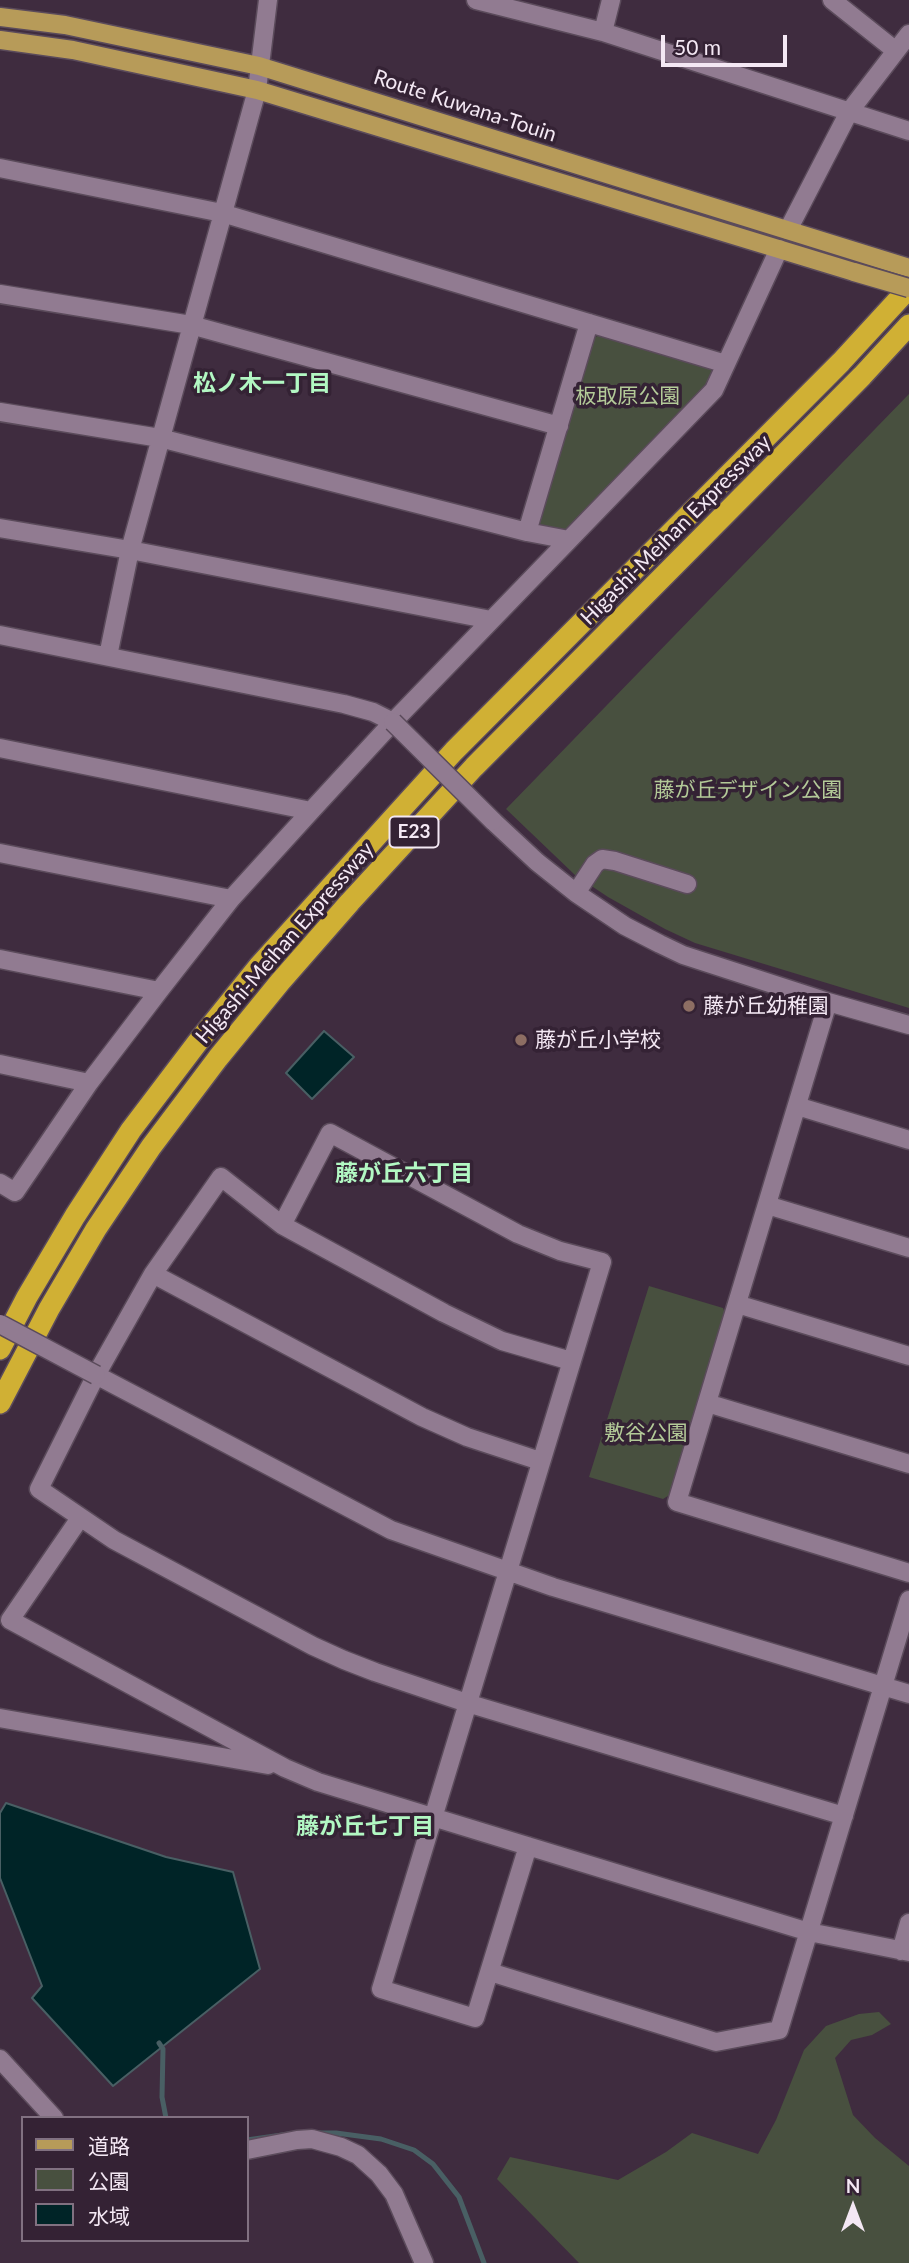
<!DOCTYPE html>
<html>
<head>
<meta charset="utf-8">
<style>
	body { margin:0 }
	#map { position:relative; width:909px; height:2263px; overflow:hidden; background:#3f2c3f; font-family:Lato,"Noto Sans JP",sans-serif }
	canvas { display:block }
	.legend { position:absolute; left:21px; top:2116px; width:228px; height:126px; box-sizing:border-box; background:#342234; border:2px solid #817181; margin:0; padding:9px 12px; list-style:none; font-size:21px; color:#f4e8f4 }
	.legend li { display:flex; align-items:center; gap:14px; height:35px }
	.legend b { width:35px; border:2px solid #817181 }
	.north { position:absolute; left:818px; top:2172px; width:70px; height:70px; -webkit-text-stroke:5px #342234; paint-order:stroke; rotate:0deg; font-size:19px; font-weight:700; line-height:28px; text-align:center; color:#f4e8f4 }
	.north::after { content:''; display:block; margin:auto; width:24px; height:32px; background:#f4e8f4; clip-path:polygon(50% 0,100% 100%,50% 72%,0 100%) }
	.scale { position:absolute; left:661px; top:35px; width:126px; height:32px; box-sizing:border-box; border:4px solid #f4e8f4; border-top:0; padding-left:9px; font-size:21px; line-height:24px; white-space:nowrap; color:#f4e8f4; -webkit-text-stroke:5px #342234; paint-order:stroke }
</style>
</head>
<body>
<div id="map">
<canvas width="909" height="2263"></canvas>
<ul class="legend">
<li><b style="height:9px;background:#b79b59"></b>道路</li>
<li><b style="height:19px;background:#48503f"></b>公園</li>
<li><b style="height:19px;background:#002427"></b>水域</li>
</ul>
<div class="north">N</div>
<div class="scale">50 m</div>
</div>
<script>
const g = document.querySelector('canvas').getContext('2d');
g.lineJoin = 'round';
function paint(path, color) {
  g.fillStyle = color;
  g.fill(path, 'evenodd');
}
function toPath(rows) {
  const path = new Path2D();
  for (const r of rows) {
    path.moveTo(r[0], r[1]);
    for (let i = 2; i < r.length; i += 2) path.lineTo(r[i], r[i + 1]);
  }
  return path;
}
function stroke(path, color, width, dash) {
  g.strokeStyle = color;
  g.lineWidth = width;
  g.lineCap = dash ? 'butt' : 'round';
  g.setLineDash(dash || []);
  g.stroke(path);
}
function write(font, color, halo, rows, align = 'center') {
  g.font = font + ' Lato,"Noto Sans JP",sans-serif';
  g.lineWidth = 7;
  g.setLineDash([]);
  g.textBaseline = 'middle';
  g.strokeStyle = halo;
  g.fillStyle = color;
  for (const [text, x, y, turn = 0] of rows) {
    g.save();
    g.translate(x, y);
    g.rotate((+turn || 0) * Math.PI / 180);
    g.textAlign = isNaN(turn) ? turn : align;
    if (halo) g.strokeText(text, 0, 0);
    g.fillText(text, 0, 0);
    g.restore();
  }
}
paint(toPath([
	[601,334,712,368,713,378,569,531,542,526,538,521,592,339],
	[909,394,909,1008,695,943,665,929,608,897,575,875,506,809],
	[649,1286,723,1308,725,1313,671,1494,663,1499,589,1477],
	[879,2012,891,2024,872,2035,851,2040,835,2058,853,2115,875,2138,909,2166,909,2263,579,2263,497,2179,510,2157,618,2180,666,2152,692,2133,758,2154,776,2120,804,2050,826,2026,859,2014]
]), '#48503f');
const water = toPath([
	[324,1031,354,1057,312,1099,286,1073,324,1031],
	[6,1803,166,1857,233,1872,260,1969,113,2086,32,1998,42,1986,0,1878,0,1813,6,1803]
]);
paint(water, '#002427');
stroke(water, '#495f64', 2);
stroke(toPath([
	[159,2043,163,2049,162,2097,166,2118],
	[316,2133,336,2133,381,2139,414,2150,433,2164,459,2197,484,2263],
	[247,2140,289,2134]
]), '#495f64', 5);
const minor = toPath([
	[476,0,603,32,909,131],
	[832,0,896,51],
	[603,32,611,0],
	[0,168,222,213,726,364],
	[788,230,849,112,909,34],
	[0,294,191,325,559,426],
	[0,412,160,438,527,532,569,540],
	[0,528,130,550,491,620],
	[527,532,589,323],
	[0,635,344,704,373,712,393,722],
	[108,656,130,550,257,90,268,0],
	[0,748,311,811],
	[493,821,537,862,576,893,625,926,660,944,683,955,828,1002,909,1025],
	[0,853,231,899],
	[576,893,595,864,602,859,615,861,687,884],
	[0,959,159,991],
	[828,1002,677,1502,909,1573],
	[0,1064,89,1083],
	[797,1106,909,1140],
	[0,1183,15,1192,89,1083,159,991,231,899,311,811,393,722,714,390,779,249],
	[767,1205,909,1248],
	[282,1225,330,1133,518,1234,560,1251,602,1262,381,1989,475,2018,528,1846],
	[153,1274,422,1417,467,1437,540,1461],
	[737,1304,909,1356],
	[571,1361,502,1341,444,1313,282,1225,221,1177,153,1274,96,1375,39,1489,114,1540,313,1646,344,1660,375,1672,467,1703,844,1816],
	[96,1375,391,1530,553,1587,909,1694],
	[707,1403,909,1464],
	[80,1518,10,1620,285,1768,318,1782,809,1932,909,1952],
	[0,1718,268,1765],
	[901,1951,909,1923],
	[490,1972,716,2042,779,2030,909,1600],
	[0,2059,54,2118],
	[247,2150,297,2140,312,2139,341,2147,358,2155,379,2174,394,2194,424,2263]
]);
const major = toPath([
	[0,17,65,25,259,66,909,268],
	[0,40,73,50,257,90,854,272]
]);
const highway = toPath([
	[0,1349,27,1297,75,1216,131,1130,197,1043,259,966,454,751,841,362,909,288],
	[0,1403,49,1309,96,1229,151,1147,218,1058,280,982,350,902,474,767,862,376,909,325]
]);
stroke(minor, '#5b4b5b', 21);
stroke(major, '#5b4b5b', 21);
stroke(highway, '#5b4b5b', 24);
stroke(minor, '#917b91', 18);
stroke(major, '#b79b59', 18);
stroke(highway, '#d0b034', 21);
const minorBridge = toPath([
	[393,722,493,821],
	[0,1324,96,1375]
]);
const majorBridge = toPath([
	[854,272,909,288]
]);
stroke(minorBridge, '#5b4b5b', 21, []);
stroke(majorBridge, '#5b4b5b', 21, []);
stroke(minorBridge, '#917b91', 18);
stroke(majorBridge, '#b79b59', 18);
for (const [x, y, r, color] of [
	[689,1006,7,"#8d6e63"],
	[521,1040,7,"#8d6e63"]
]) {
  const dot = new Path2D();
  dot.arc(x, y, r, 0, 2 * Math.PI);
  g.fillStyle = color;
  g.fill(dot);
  stroke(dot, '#342234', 2.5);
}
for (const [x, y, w] of [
	[414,832,49]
]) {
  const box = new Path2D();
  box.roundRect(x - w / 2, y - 15.5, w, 31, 5);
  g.fillStyle = '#342234';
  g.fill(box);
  stroke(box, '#f4e8f4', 2);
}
write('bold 19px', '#f4e8f4', null, [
	["E23",414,832]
]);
write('21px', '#f4e8f4', '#342234', [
	["Route Kuwana-Touin",465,106,18],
	["Higashi-Meihan Expressway",676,530,-45],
	["Higashi-Meihan Expressway",285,943,-49]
]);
write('21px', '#b3ca98', '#342234', [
	["板取原公園",628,396],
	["藤が丘デザイン公園",748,790],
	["敷谷公園",646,1433]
]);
write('21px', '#f4e8f4', '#342234', [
	["藤が丘幼稚園",703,1006],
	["藤が丘小学校",535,1040]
], 'left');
write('bold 23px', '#b2f8c3', '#342234', [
	["松ノ木一丁目",262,384],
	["藤が丘六丁目",404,1174],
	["藤が丘七丁目",365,1827]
]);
</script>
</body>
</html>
